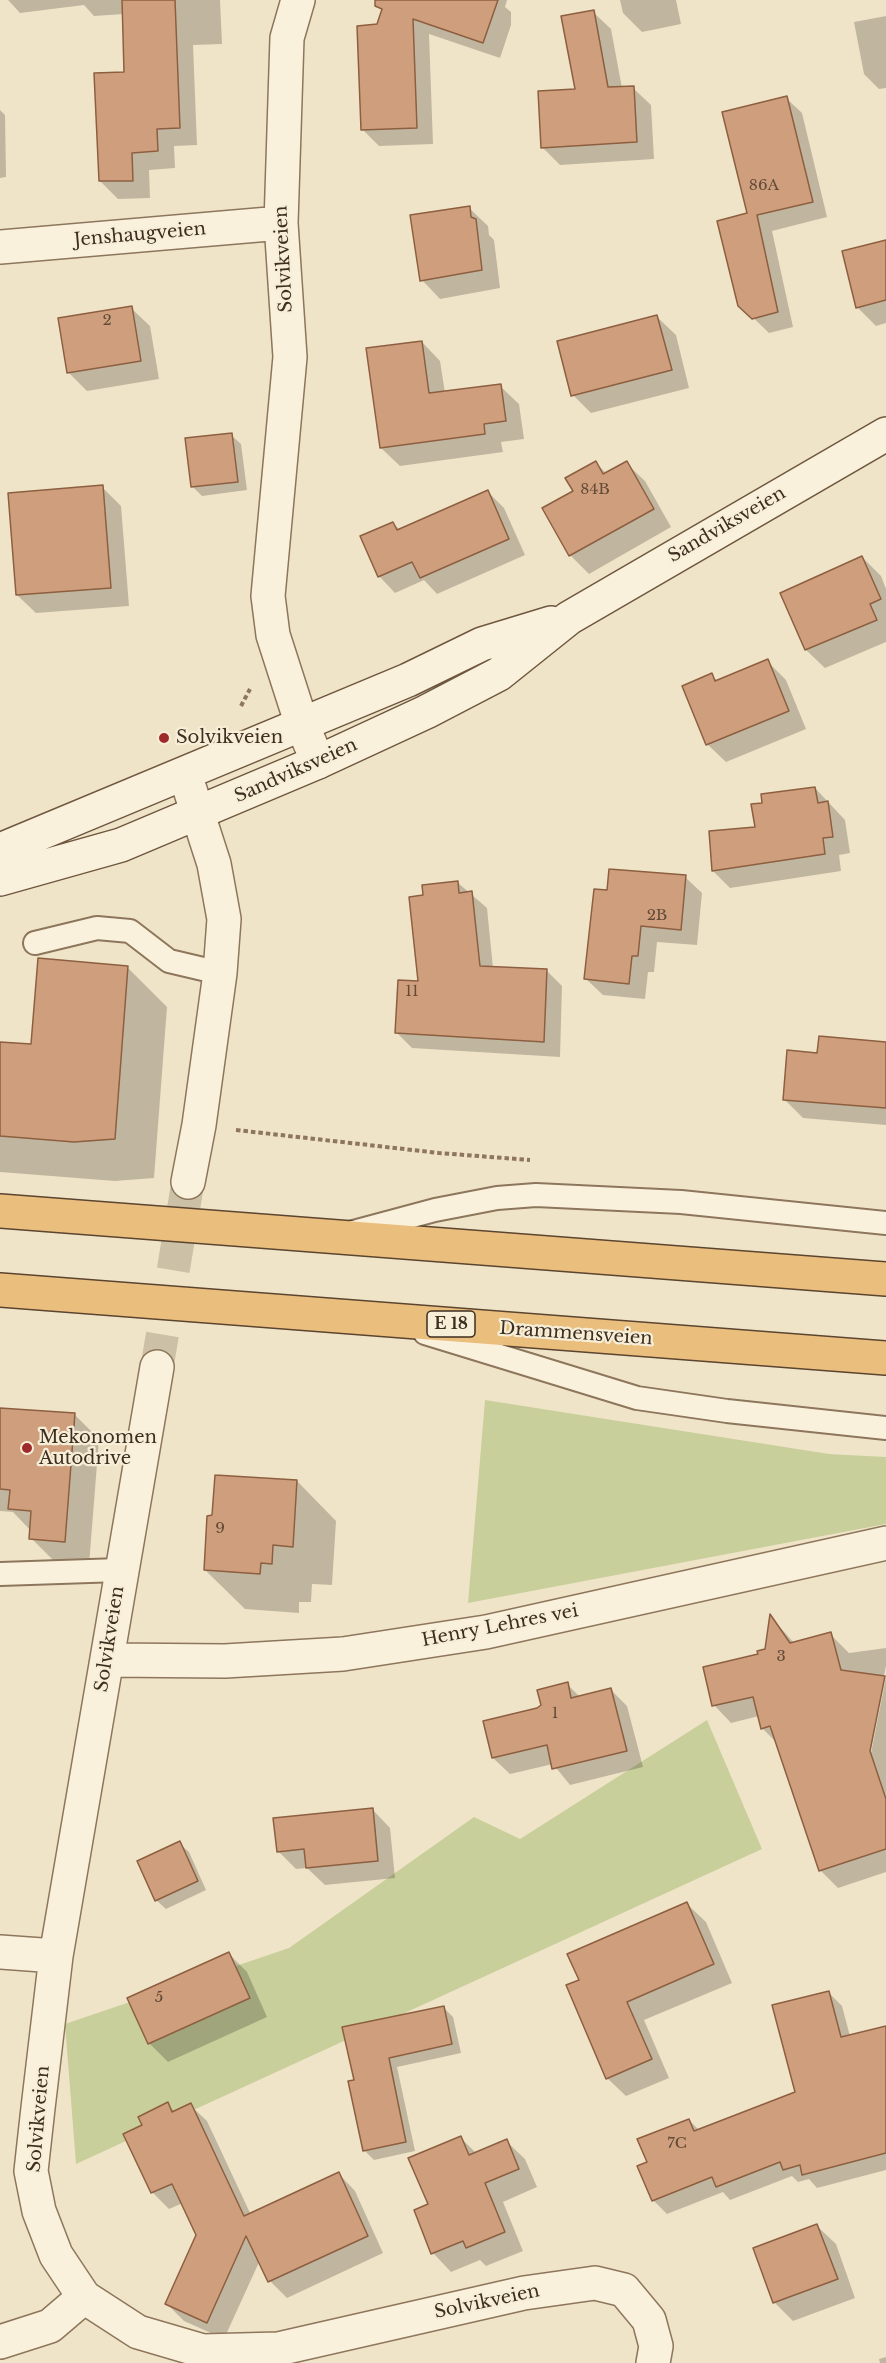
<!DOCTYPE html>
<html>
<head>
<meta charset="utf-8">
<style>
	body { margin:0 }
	canvas { display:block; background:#f0e4c8 }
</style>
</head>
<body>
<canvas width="886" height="2363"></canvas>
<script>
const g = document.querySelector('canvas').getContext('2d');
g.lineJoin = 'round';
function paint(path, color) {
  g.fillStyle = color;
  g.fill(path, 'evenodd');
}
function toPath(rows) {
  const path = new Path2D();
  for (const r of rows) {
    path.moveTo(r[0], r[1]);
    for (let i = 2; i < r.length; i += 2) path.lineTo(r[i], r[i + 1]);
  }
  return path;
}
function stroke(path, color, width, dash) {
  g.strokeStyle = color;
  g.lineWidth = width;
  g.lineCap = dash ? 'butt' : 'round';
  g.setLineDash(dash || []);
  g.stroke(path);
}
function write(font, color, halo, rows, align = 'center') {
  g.font = font + ' "Libre Baskerville",serif';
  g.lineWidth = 4.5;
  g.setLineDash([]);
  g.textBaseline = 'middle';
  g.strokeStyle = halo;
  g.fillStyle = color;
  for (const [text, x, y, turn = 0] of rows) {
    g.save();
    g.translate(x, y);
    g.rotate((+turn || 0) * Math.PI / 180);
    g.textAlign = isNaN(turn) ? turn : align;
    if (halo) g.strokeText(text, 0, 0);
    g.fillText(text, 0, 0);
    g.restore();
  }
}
paint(toPath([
	[485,1400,829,1454,886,1457,886,1524,468,1603],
	[707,1720,762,1849,76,2164,65,2024,289,1948,474,1817,520,1839]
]), '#c9cf9b');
paint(toPath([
	[8,0,220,0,222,44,193,45,197,145,174,146,175,168,149,170,150,198,118,199,100,181,126,74,124,14,94,16,84,5,20,13],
	[387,0,507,0,505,7,511,12,511,25,500,58,429,34,433,144,379,146,363,130,378,26],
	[620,0,676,0,681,24,642,32,623,13],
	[593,12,611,29,622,88,633,88,651,105,654,159,560,165,542,147,577,91],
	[886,16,886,88,879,89,864,74,854,22],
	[786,98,802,113,827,217,772,231,793,327,769,333,740,305,749,215],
	[0,110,5,115,6,177,0,178],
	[469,208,488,226,489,235,494,240,500,288,440,299,422,280],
	[886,242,886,323,876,326,857,307],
	[131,308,150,326,159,379,87,391,69,373,60,319],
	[657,317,676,335,689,388,591,413,573,395],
	[422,342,440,361,445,393,500,386,519,404,524,439,501,442,503,452,400,466,381,448],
	[231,435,241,444,247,490,202,496,193,487],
	[595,462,607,474,626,463,645,481,671,527,589,574,570,555,575,491],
	[102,487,121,506,129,606,36,613,17,595],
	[487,491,504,508,525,555,437,594,424,580,395,593,379,576,393,523,400,530],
	[862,557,881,576,886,589,886,642,825,668,806,650,782,594],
	[767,661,786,680,806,729,726,762,707,744,711,675,718,681],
	[815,788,845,820,850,853,839,855,841,871,730,888,713,871,756,829,764,804],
	[685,877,702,893,697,945,657,942,654,972,648,972,645,999,603,995,586,979,609,892],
	[457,882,487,908,493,968,546,970,562,986,560,1057,412,1048,396,1032,420,983,425,896],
	[127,967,167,1007,154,1178,115,1181,0,1172,0,1043,33,1046],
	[886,1044,886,1125,803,1118,784,1099,819,1055],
	[0,1409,75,1415,99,1439,89,1565,56,1563,31,1538,31,1531,13,1512,0,1511],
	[297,1481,336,1521,332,1585,312,1584,311,1602,299,1602,299,1613,245,1609,205,1570],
	[771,1617,794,1643,830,1634,849,1653,886,1648,886,1666,867,1758,870,1758,886,1677,886,1872,838,1888,820,1870,777,1743,762,1728,759,1716,731,1723,714,1705,766,1650],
	[567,1684,580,1697,611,1690,627,1706,643,1767,570,1785,553,1764,510,1774,493,1758,538,1709],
	[373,1810,390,1828,395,1878,325,1885,307,1868,296,1869,278,1851],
	[179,1843,189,1852,206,1890,166,1909,156,1900],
	[687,1904,706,1922,732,1983,644,2020,669,2078,626,2096,607,2078,581,1981],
	[228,1953,247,1972,267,2017,168,2062,149,2043],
	[828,1992,842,2006,850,2036,886,2027,886,2125,879,2126,886,2154,886,2170,817,2188,809,2179,798,2182,792,2176,730,2200,723,2192,667,2214,653,2200,649,2163,689,2120,699,2130,796,2093],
	[443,2007,453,2017,461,2053,397,2067,415,2151,374,2160,364,2150,355,2081],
	[167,2104,175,2112,190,2105,207,2121,251,2215,339,2174,355,2191,383,2253,287,2298,270,2281,260,2260,224,2339,184,2321,167,2304,198,2235,183,2203,169,2209,152,2192,144,2126],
	[461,2138,476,2153,506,2141,525,2159,537,2187,503,2202,523,2251,486,2266,480,2260,451,2272,433,2253,430,2205],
	[817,2226,836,2244,855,2298,793,2321,774,2302],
	[886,2357,886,2363,880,2363,879,2359]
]), '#0003');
const building = toPath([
	[122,0,175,0,180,128,157,129,158,151,132,153,133,181,99,181,94,73,124,72,122,0],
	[375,0,498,0,483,43,413,19,417,128,361,130,357,26,377,24,382,9,375,6,375,0],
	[594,10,608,87,634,86,637,142,541,148,538,91,575,89,561,16,594,10],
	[787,96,813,202,757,215,778,312,752,319,738,306,717,221,747,213,722,112,787,96],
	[470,206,471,217,476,219,482,270,420,281,410,215,470,206],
	[886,240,886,300,856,308,842,251,886,240],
	[132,306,141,361,67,373,58,318,132,306],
	[657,315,672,370,571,396,557,341,657,315],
	[422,341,429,393,501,384,506,421,484,424,485,434,380,448,366,348,422,341],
	[232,433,238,482,191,487,185,438,232,433],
	[596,461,603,474,627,461,654,509,569,556,542,508,573,491,565,478,596,461],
	[103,485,111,588,16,595,8,493,103,485],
	[488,490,509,539,420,578,412,562,378,577,360,536,393,522,397,530,488,490],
	[862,556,881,599,870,604,877,620,805,650,780,593,862,556],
	[768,659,789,711,706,745,682,686,712,673,715,681,768,659],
	[815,787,818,803,828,801,833,837,823,838,825,854,712,871,709,831,755,827,751,804,762,803,761,794,815,787],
	[609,869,686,875,681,930,641,926,638,956,632,956,629,984,584,979,594,889,607,890,609,869],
	[458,881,459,893,472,891,480,966,547,969,544,1042,395,1033,398,980,418,981,409,897,423,895,422,885,458,881],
	[38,958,128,966,115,1139,74,1142,0,1136,0,1042,31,1044,38,958],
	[819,1036,886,1042,886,1108,783,1100,787,1050,817,1053,819,1036],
	[0,1408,75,1413,65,1542,29,1539,31,1511,8,1509,10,1490,0,1489,0,1408],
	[215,1475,297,1480,293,1547,273,1545,272,1564,261,1563,260,1574,204,1570,207,1516,212,1515,215,1475],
	[770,1614,790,1643,831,1632,841,1670,885,1676,870,1751,886,1799,886,1849,819,1871,770,1726,761,1729,753,1697,712,1706,703,1667,758,1654,757,1651,765,1649,770,1614],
	[568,1682,571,1698,611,1688,627,1751,552,1769,547,1745,492,1758,483,1721,537,1708,541,1705,537,1690,568,1682],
	[373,1808,378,1861,306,1868,304,1849,277,1852,273,1818,373,1808],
	[180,1841,198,1881,155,1901,137,1861,180,1841],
	[687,1902,714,1964,627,2002,652,2059,606,2079,566,1985,579,1980,567,1954,687,1902],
	[229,1952,250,1998,148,2044,127,1998,229,1952],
	[829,1991,841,2037,886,2026,886,2153,802,2175,800,2165,783,2170,780,2162,716,2187,712,2177,652,2201,637,2166,647,2162,637,2139,689,2119,694,2131,795,2092,772,2005,829,1991],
	[444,2006,452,2044,389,2058,406,2142,363,2151,348,2081,354,2080,342,2027,444,2006],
	[168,2102,172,2112,191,2103,244,2216,339,2172,368,2236,268,2282,246,2236,207,2323,165,2304,196,2235,172,2184,151,2193,123,2134,142,2125,138,2117,168,2102],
	[461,2136,469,2155,507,2139,519,2169,485,2183,505,2232,466,2248,463,2241,431,2254,414,2210,428,2204,408,2158,461,2136],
	[817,2224,838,2279,773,2303,753,2248,817,2224]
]);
paint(building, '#cf9f7d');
stroke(building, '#8d5f41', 1.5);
stroke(toPath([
	[157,1367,188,1182]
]), '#ccc0a6', 33, [33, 16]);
const service = toPath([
	[35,943,97,928,130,931,169,961,220,973],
	[353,1232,435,1210,497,1198,536,1195,681,1202,886,1223],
	[425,1333,637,1398,727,1411,886,1428],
	[0,1574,120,1570]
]);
const minor = toPath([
	[298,0,287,38,281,223,290,357,268,596,273,635,301,722,318,762],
	[0,247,281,223],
	[185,774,214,864,224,919,220,973,199,1125,188,1182],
	[157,1367,56,1956,38,2108,31,2171,39,2211,56,2255,84,2297,138,2332,203,2351,278,2349,524,2293,595,2283,624,2290,649,2320,656,2346,653,2363],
	[108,1660,225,1661,343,1654,486,1632,886,1543],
	[0,1952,56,1956],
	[0,2342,50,2326,84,2297]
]);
const secondary = toPath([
	[0,850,408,680,482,644,551,623],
	[0,879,121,845,318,762,426,712,499,674,569,618,886,434]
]);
const trunk = toPath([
	[0,1211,886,1279],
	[0,1290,886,1358]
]);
stroke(service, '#8d765c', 26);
stroke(minor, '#8d765c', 36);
stroke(secondary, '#6f573f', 36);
stroke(trunk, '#5b4430', 36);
stroke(toPath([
	[241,706,250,689],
	[236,1130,439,1153,530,1160]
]), '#8d765c', 4, [4.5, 3]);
stroke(service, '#faf1dc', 22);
stroke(minor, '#faf1dc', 33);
stroke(secondary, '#faf1dc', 33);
stroke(trunk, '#eabe7c', 33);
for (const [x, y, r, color] of [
	[164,738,6,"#9e2a2b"],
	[27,1448,6,"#9e2a2b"]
]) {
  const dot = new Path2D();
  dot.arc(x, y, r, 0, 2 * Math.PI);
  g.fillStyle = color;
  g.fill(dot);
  stroke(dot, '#f7eed8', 2);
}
write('15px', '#624a37', null, [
	["86A",764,186],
	["2",107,321],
	["84B",595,490],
	["2B",657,916],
	["11",412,992],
	["9",220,1529],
	["3",781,1657],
	["1",555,1714],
	["5",159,1998],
	["7C",677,2144]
]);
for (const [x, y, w] of [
	[451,1324,48]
]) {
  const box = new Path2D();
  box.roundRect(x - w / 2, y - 13, w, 26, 4.5);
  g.fillStyle = '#f7eed8';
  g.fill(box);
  stroke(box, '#3d2e20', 1.5);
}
write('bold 16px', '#3d2e20', null, [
	["E 18",451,1324]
]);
write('18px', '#3d2e20', '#f7eed8', [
	["Jenshaugveien",140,235,-5],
	["Solvikveien",284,259,-93],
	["Sandviksveien",727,525,-30],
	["Sandviksveien",296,771,-24],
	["Drammensveien",576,1334,4],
	["Henry Lehres vei",500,1626,-11],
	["Solvikveien",110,1639,-81],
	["Solvikveien",39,2119,-85],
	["Solvikveien",487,2302,-12]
]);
write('18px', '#3d2e20', '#f7eed8', [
	["Solvikveien",176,738],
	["Mekonomen",39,1438],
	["Autodrive",39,1459]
], 'left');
</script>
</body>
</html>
